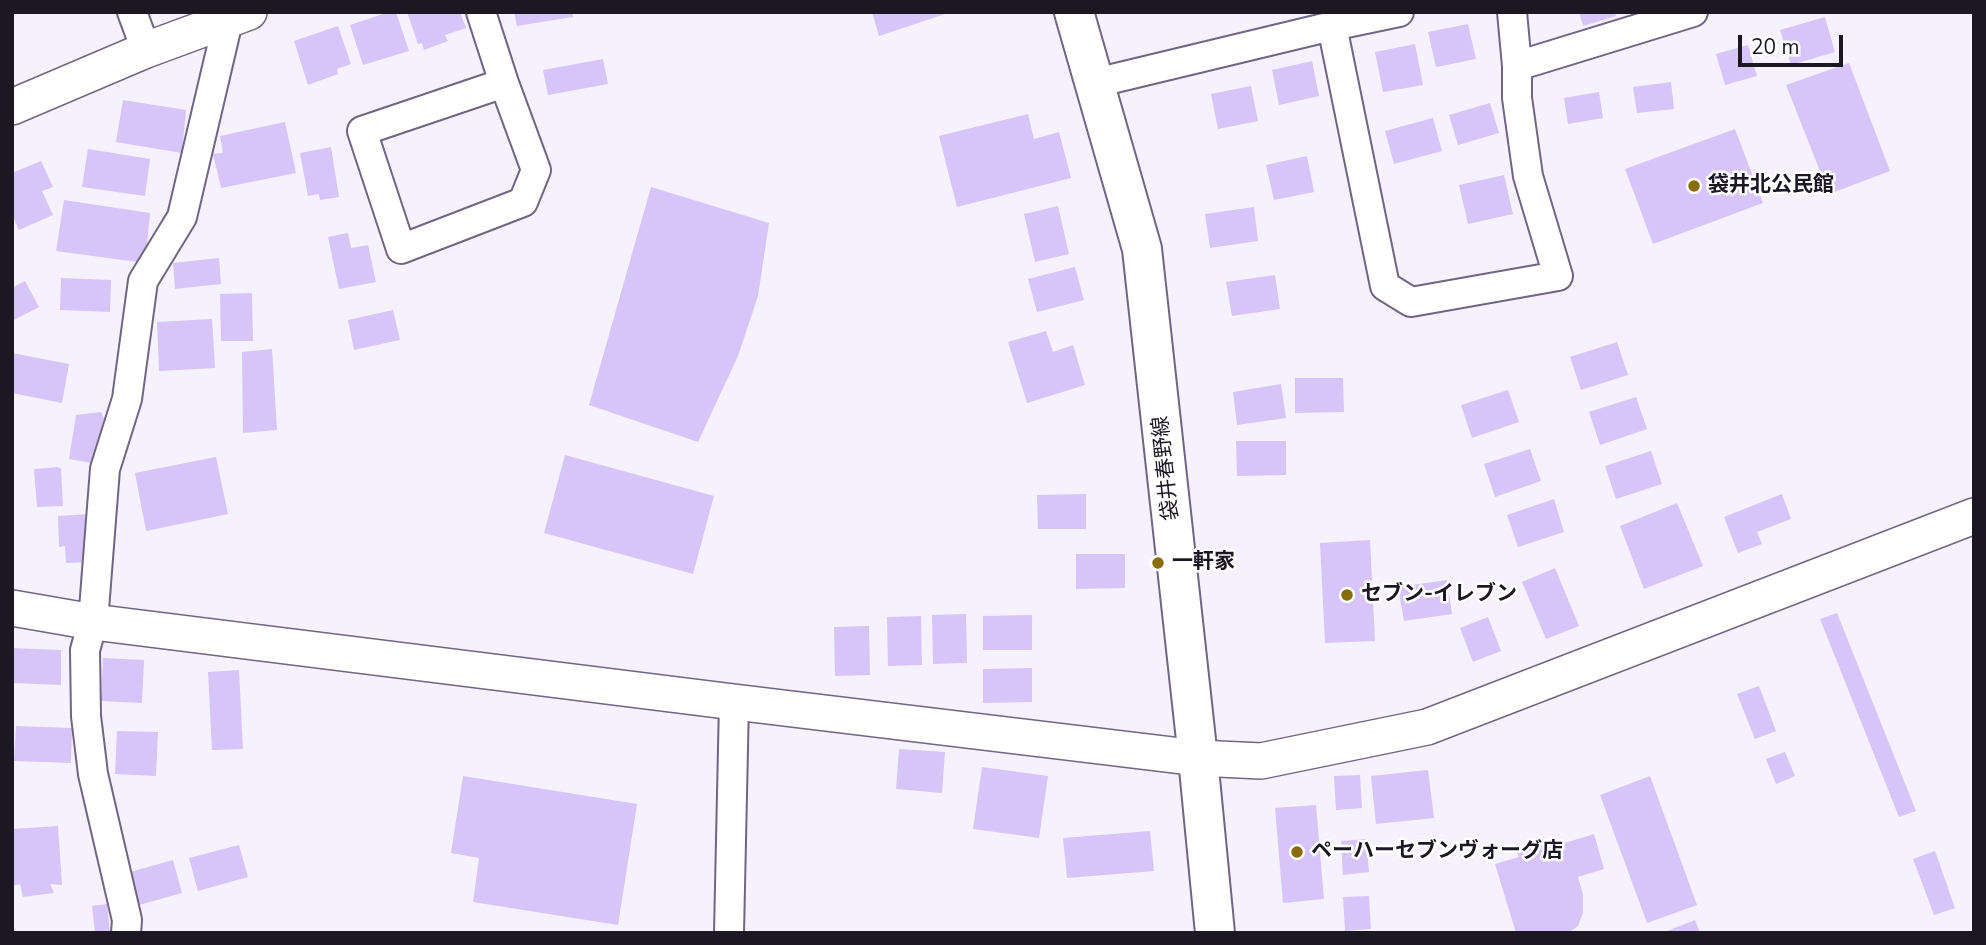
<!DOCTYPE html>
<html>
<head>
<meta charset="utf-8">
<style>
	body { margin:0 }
	#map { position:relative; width:1986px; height:945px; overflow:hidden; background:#f6f1ff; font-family:"Nunito Sans",sans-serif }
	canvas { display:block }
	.frame { position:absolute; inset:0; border:14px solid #1b1723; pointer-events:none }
	.scale { position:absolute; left:1738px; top:35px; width:105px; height:32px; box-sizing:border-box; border:4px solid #1b1723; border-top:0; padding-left:9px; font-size:21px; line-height:24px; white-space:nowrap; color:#1b1723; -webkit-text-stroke:5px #fff; paint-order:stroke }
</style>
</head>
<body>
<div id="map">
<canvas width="1986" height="945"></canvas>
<div class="frame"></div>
<div class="scale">20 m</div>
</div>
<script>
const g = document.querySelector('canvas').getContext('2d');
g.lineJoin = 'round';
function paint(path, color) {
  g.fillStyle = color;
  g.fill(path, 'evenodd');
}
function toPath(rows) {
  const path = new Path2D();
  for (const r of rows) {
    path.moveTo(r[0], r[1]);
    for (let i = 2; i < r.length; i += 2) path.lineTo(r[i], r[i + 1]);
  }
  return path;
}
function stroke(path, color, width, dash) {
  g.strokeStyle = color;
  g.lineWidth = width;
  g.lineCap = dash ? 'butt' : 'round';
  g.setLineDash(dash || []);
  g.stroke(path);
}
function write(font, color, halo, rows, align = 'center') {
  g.font = font + ' "Nunito Sans","Noto Sans JP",sans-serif';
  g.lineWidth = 5;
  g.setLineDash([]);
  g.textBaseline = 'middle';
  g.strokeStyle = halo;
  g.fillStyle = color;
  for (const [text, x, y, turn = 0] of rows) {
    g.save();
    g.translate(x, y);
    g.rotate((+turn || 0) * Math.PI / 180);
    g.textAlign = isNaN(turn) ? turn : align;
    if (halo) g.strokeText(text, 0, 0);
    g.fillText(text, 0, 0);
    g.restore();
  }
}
paint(toPath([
	[389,12,396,12,409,51,363,65,350,25],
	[407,12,460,12,466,28,445,35,448,41,424,50,422,43,418,44],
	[514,12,572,12,573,17,517,26],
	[872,12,948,12,948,13,879,36],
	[1579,12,1615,12,1616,16,1583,26],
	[1825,17,1835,52,1791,65,1780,30],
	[1468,24,1476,59,1436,67,1428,32],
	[338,26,351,64,337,69,338,74,308,85,294,41],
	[1415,44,1423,85,1383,92,1375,52],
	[1748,45,1757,76,1725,85,1716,54],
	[603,59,608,84,548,95,543,70],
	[1312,61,1319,96,1279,105,1272,70],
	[1849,63,1890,171,1829,194,1786,85],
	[1671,82,1674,109,1637,113,1633,87],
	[1251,86,1258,121,1218,129,1211,94],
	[1599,92,1603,118,1568,124,1564,98],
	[123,100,186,110,182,153,116,142],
	[1490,103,1499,133,1458,145,1449,115],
	[1028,114,1034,139,1059,132,1071,178,957,207,939,136],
	[1433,118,1442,151,1394,164,1385,131],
	[285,122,296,173,221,188,213,154,223,153,220,136],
	[1735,129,1763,203,1653,244,1625,169],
	[331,147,339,197,320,200,319,194,308,196,300,153],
	[88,149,150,159,145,196,82,187],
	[1307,156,1314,192,1274,200,1266,165],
	[41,161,53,187,42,191,53,215,19,230,12,215,12,173],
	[1504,175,1513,214,1468,224,1459,185],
	[651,187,769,223,758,296,738,356,698,442,589,405],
	[64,200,150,213,145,263,56,251],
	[1058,206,1069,254,1035,262,1024,214],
	[1254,207,1258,241,1210,248,1205,214],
	[348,233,351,248,368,245,376,282,339,289,328,237],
	[219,258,221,284,175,289,173,263],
	[1075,267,1084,300,1037,312,1028,279],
	[1275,275,1280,309,1232,316,1226,282],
	[61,278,111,280,110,312,60,310],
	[25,281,39,307,12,321,12,288],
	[252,293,253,341,221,341,220,294],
	[393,310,400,340,354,350,348,320],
	[212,319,215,368,159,371,157,322],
	[1046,331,1053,352,1073,345,1085,385,1027,403,1008,342],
	[1617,342,1628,375,1581,390,1570,357],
	[272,349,277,430,243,433,242,352],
	[12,353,69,364,62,403,12,393],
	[1295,378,1343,378,1344,412,1295,413],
	[1281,384,1286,418,1237,425,1233,392],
	[1508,390,1519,422,1472,438,1461,405],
	[1636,397,1647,429,1600,445,1589,412],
	[101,412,104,419,97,464,69,459,76,415],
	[1236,441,1286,441,1286,475,1237,476],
	[1530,449,1541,481,1495,497,1484,464],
	[1651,451,1662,484,1616,499,1605,466],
	[565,455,714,496,693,574,544,533],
	[216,457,228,514,146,531,135,473],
	[58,467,61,469,63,506,37,507,34,469],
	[1086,494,1086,529,1038,529,1037,495],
	[1782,494,1791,519,1757,532,1762,544,1738,553,1724,517],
	[1554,499,1564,532,1518,547,1507,515],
	[1677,503,1703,566,1644,589,1620,526],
	[90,514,93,562,66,563,65,546,59,547,58,516],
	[1370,540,1375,641,1325,643,1320,543],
	[1076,554,1125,554,1125,588,1076,589],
	[1555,568,1579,626,1546,639,1522,582],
	[1447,580,1452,614,1404,621,1398,587],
	[1837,613,1916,811,1899,817,1820,619],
	[966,614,967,663,933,664,932,615],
	[1032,615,1032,650,983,650,983,616],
	[921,616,922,665,888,666,887,617],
	[1488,617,1501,651,1473,662,1460,628],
	[869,626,870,675,835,676,834,627],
	[12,648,61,650,61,685,12,683],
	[103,658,144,660,142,703,101,701],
	[1032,668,1032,702,983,703,983,669],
	[239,670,243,749,212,750,208,672],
	[1759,686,1776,731,1755,739,1737,694],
	[16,726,72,728,71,763,14,761],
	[117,731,158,732,156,776,115,774],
	[899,749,945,752,942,793,896,789],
	[1785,752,1795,776,1776,784,1766,759],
	[982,767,1048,776,1039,838,973,829],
	[1428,770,1434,818,1376,824,1371,776],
	[1360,775,1362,808,1336,810,1334,776],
	[463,776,637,804,618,925,473,902,479,858,451,853],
	[1650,776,1697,905,1647,923,1600,795],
	[1316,805,1324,899,1283,903,1275,808],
	[58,826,62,885,50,884,54,893,23,897,20,884,12,886,12,829],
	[1150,831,1154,871,1067,878,1063,838],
	[1594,834,1604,869,1578,877,1583,895,1583,913,1578,926,1568,933,1516,933,1495,864,1519,857,1516,850,1556,838,1558,845],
	[1366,839,1369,872,1343,875,1341,841],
	[239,845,248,877,198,891,189,858],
	[1935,851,1955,908,1934,915,1913,859],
	[173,860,182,893,132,907,123,874],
	[1369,896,1371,929,1345,931,1343,897],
	[107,904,110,933,95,933,92,906],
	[1695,920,1700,933,1662,933]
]), '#d7c4f8');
const minor = toPath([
	[132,12,146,50],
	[481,12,504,83,536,170,523,202,401,249,362,131,504,83],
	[1512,12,1517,66],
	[1332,26,1385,286,1411,302,1558,276,1528,176,1517,98,1517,66,1693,12],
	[1095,83,1332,26,1399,12],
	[126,933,127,920,93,774,86,716,85,650,93,622,105,469,127,399,143,281,182,217,228,21],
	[729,933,734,702]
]);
const tertiary = toPath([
	[12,107,146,50,249,12],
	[12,608,93,622,734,702,1198,758,1261,761,1427,727,1974,516]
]);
const primary = toPath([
	[1074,12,1142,249,1198,758,1215,933]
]);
stroke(minor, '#706583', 32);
stroke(tertiary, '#706583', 38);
stroke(primary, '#706583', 42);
stroke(minor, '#fff', 28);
stroke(tertiary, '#fff', 35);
stroke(primary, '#fff', 38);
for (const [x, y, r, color] of [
	[1694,186,7,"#896d0c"],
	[1158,563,7,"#896d0c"],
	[1347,595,7,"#896d0c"],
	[1297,852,7,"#896d0c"]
]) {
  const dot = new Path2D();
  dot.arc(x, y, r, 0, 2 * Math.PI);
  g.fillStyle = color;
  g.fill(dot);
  stroke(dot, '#fff', 2.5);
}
write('bold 21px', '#1b1723', '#fff', [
	["袋井北公民館",1708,186],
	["一軒家",1172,563],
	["セブン-イレブン",1361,595],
	["ペーハーセブンヴォーグ店",1311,852]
], 'left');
write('21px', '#1b1723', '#fff', [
	["袋井春野線",1167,468,-96]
]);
</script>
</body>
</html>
